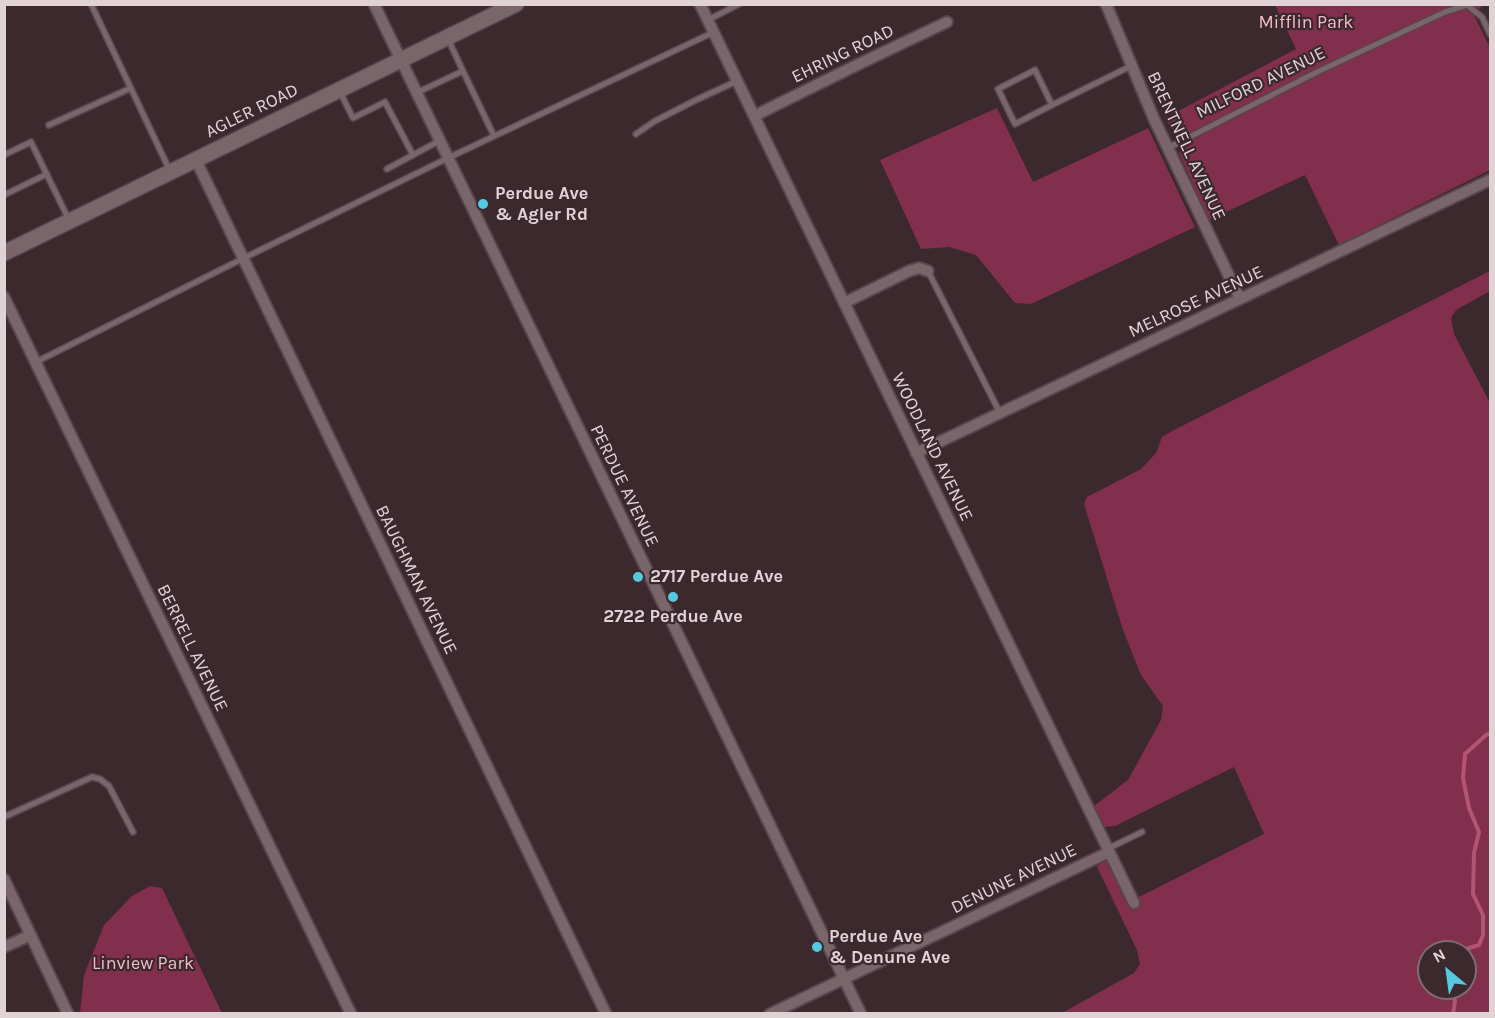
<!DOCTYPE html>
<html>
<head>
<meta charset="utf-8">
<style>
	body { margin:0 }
	#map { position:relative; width:1495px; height:1018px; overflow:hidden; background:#3b292e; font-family:Karla,sans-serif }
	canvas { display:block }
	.frame { position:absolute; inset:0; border:6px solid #e0d3d6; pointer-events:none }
	.north { position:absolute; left:1417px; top:940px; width:60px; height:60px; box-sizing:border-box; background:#3b292e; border:2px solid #7d6d71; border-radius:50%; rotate:331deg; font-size:16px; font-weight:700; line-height:24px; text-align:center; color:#e0d3d6 }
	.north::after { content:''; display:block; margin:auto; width:21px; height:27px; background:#55cade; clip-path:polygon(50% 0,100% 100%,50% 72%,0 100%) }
</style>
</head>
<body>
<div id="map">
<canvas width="1495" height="1018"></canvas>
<div class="frame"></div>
<div class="north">N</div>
</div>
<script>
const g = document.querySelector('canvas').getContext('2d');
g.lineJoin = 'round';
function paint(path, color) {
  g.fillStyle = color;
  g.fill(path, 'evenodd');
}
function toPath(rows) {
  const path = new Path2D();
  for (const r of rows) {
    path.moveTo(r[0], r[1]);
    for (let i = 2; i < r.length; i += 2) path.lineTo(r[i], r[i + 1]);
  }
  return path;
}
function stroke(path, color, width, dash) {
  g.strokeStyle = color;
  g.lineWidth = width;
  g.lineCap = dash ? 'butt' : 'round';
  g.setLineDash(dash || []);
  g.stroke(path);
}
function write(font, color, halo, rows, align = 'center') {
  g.font = font + ' Karla,sans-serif';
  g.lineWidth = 4.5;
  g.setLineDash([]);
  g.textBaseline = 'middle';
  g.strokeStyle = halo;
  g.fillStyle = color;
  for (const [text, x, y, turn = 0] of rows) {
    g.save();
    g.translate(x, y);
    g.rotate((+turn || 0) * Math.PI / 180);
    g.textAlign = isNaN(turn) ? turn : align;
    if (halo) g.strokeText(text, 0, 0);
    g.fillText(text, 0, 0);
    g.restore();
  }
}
paint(toPath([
	[1275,5,1484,5,1473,13,1490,48,1490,170,1339,245,1305,175,1209,220,1179,153,1188,137,1184,130,1171,129,1165,118,1296,49],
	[997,108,1033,182,1148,128,1195,227,1031,304,1015,303,976,255,949,247,921,249,880,160],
	[1490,271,1490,291,1456,310,1451,318,1454,334,1490,403,1490,1013,1060,1014,1134,973,1140,964,1137,950,1097,867,1104,860,1111,862,1133,900,1264,834,1234,767,1115,826,1103,827,1094,806,1128,780,1161,720,1163,706,1141,675,1123,630,1084,504,1087,497,1141,469,1156,453,1162,437,1174,430],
	[1429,952,1465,952,1465,988,1429,988],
	[150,886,162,888,222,1013,80,1013,84,975,104,925,132,896]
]), '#822e4d');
stroke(toPath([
	[1456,952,1479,945,1483,935,1483,915,1473,894,1474,853,1479,832,1469,808,1463,778,1465,754,1486,735,1490,733],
	[1448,988,1455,1001,1453,1014]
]), '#b25473', 4);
const lane = toPath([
	[91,4,170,171],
	[708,20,739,4],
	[463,71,494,136],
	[340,92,353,118,385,102,413,155],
	[416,93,463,71,448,39],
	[1052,105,1015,124,998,89,1035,70,1052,105,1131,66],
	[49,125,131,88],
	[636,134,655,121,696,100,737,81],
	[1168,148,1315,73,1445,12,1467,5,1482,17,1490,34],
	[4,155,31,142,69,220],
	[387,169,439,141],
	[4,195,47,174],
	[928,271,1000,413],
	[36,362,244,258,448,158,714,32],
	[4,817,92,777,100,779,109,786,133,832],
	[1107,849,1142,832]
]);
const street = toPath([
	[374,4,861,1014],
	[700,4,1134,903],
	[1106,4,1154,119,1240,299],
	[754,116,861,63,947,22],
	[196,160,606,1014],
	[4,297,351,1014],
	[844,303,909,271,919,268,928,271],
	[916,453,1490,180],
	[4,879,68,1014],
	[4,947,31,935],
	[770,1014,1109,852]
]);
const secondary = toPath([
	[4,253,516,4]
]);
stroke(lane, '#57474c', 8);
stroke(street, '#57474c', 14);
stroke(secondary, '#57474c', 18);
stroke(lane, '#7a656a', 5);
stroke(street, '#7a656a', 10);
stroke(secondary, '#7a656a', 15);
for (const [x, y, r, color] of [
	[483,204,6,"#55cade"],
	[638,577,6,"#55cade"],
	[673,597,6,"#55cade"],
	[817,947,6,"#55cade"]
]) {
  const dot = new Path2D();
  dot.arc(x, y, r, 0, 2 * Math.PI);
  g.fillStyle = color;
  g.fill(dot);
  stroke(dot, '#3b292e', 2);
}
write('18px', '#f1bcca', '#3b292e', [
	["Mifflin Park",1306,23],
	["Linview Park",143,964]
]);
write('18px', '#e0d3d6', '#3b292e', [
	["EHRING ROAD",843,54,-26],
	["MILFORD AVENUE",1261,83,-26],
	["AGLER ROAD",252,111,-26],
	["BRENTNELL AVENUE",1186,146,65],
	["MELROSE AVENUE",1196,302,-25],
	["WOODLAND AVENUE",932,447,64],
	["PERDUE AVENUE",624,486,64],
	["BAUGHMAN AVENUE",416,580,64],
	["BERRELL AVENUE",192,648,64],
	["DENUNE AVENUE",1014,879,-26]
]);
write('bold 18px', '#e0d3d6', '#3b292e', [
	["Perdue Ave",495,194],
	["& Agler Rd",495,215],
	["2717 Perdue Ave",650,577],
	["2722 Perdue Ave",673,617,"center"],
	["Perdue Ave",829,937],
	["& Denune Ave",829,958]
], 'left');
</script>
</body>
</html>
